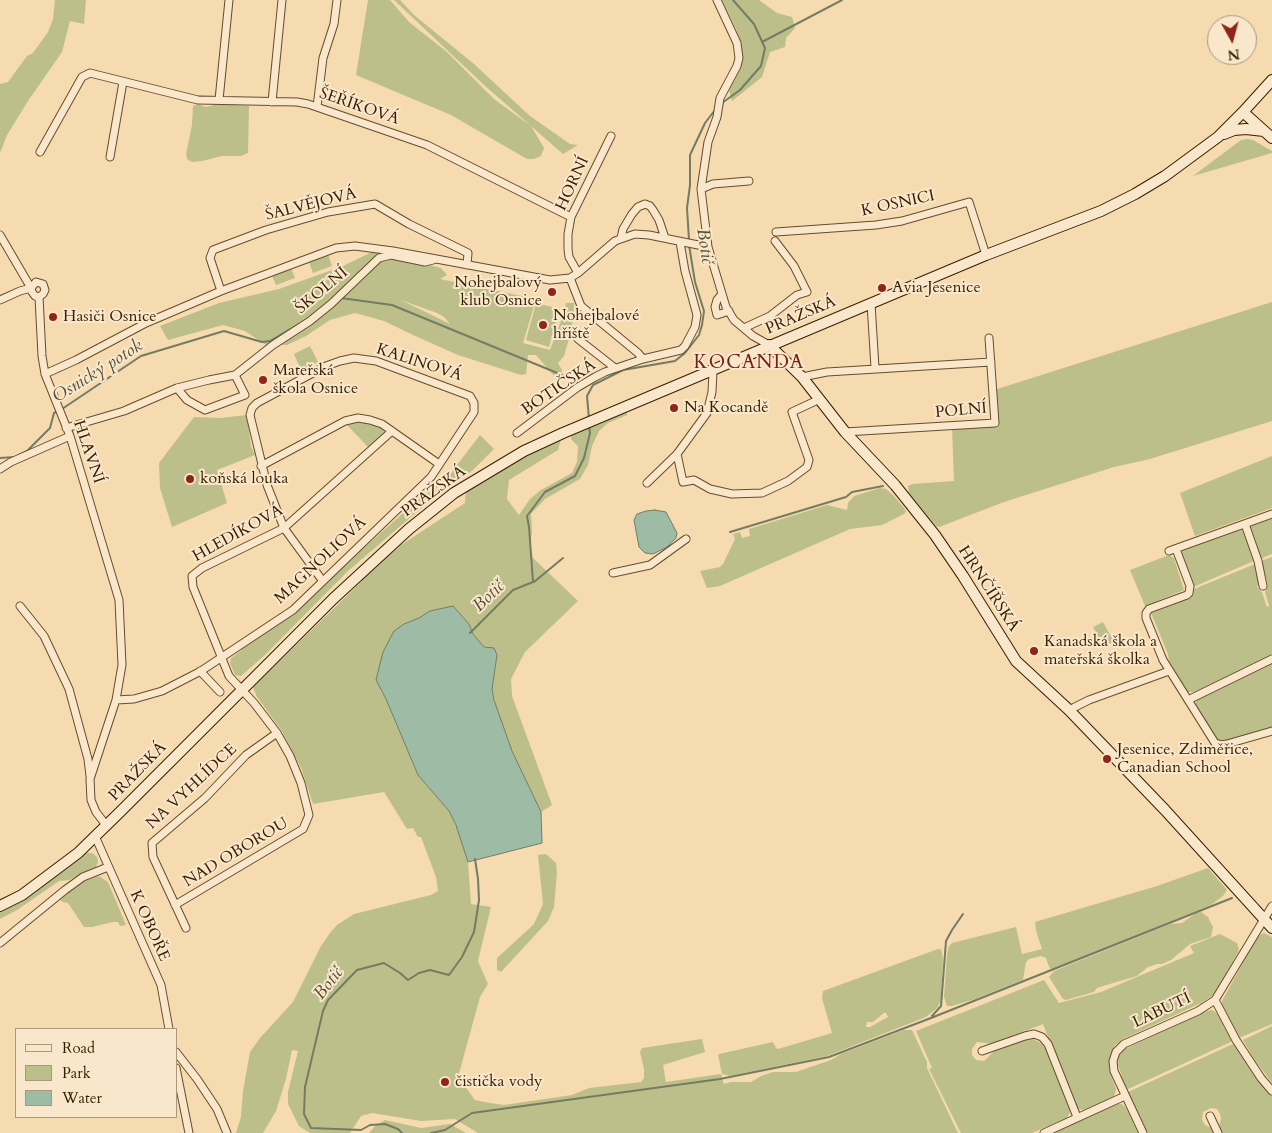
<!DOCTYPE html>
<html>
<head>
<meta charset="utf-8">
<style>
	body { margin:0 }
	#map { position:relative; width:1272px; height:1133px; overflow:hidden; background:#f6dab0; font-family:Cardo,serif }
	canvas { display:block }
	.legend { position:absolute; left:15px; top:1028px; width:162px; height:90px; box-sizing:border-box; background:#f9e7cc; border:1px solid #ab977a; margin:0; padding:6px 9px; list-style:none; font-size:15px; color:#351e00 }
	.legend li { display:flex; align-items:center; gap:10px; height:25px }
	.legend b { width:25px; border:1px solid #ab977a }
	.north { position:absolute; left:1207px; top:15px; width:50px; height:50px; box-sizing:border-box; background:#f9e7cc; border:1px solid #ab977a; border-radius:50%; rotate:173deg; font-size:14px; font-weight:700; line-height:20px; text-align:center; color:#351e00 }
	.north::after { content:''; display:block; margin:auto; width:18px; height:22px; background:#8f2418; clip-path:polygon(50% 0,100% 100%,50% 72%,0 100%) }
</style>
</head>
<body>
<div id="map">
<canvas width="1272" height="1133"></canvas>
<ul class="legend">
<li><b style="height:6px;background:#f9e7cc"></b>Road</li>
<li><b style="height:14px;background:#bdbf8b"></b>Park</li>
<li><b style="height:14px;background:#9ebba6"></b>Water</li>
</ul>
<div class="north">N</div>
</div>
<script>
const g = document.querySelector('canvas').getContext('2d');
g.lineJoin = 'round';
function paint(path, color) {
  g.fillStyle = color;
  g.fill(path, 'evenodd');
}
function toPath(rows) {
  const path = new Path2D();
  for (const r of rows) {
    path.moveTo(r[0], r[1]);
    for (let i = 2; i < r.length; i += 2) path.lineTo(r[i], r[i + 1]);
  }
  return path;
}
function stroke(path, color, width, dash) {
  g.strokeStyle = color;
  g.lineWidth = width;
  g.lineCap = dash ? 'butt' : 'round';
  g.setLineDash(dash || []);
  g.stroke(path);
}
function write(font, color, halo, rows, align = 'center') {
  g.font = font + ' Cardo,serif';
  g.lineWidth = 4;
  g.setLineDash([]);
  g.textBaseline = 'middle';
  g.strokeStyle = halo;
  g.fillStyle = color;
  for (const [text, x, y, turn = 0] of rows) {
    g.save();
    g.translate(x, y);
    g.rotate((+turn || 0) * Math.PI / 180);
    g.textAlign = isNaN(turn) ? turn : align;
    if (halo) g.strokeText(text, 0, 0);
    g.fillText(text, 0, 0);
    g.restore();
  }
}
paint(toPath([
	[55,0,86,0,84,24,70,21,62,52,28,101,7,135,0,153,0,84,8,82,27,56,33,53,48,32,53,19],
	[368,0,390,0,409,22,447,52,494,99,531,126,544,148,541,156,534,159,527,159,451,115,356,75],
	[394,0,400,0,414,15,474,64,530,116,570,144,578,145,563,154,484,85],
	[722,0,759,0,777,13,792,17,795,28,786,38,785,47,770,52,762,77,732,101,729,91,741,67,742,48,737,31],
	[197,104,206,107,217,104,249,106,248,153,241,156,222,156,202,161,192,162,187,159,186,154,192,125,193,106],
	[1247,139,1253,140,1272,151,1272,153,1193,176,1241,140],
	[374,251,441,268,447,275,440,279,536,299,523,343,550,350,564,313,566,303,574,303,574,314,569,339,564,356,558,363,562,370,560,379,555,377,536,355,528,355,526,374,521,375,458,355,413,335,384,321,355,313,330,320,306,336,287,345,266,345,245,331,223,325,168,340,160,326,219,303,279,289,343,266],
	[401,300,437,313,444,317,450,324],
	[328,254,332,266,313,273,309,262],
	[291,268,295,278,276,285,272,276],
	[1272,302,1272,421,1150,459,1114,467,1004,502,939,527,936,526,909,493,908,486,912,484,954,481,952,427,993,425,994,390],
	[536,303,560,309,549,347,526,340],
	[310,346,318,362,301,370,294,354],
	[627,410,627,415,608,423,599,431,592,446,588,465,580,479,545,499,531,514,532,532,530,546,533,558,578,601,525,652,511,679,512,696,552,805,541,812,512,751,498,715,492,689,497,655,494,648,484,647,473,634,469,624,453,606,430,611,419,618,404,624,380,689,386,699,418,775,449,811,456,825,468,862,471,904,491,907,478,961,488,984,480,997,458,1077,475,1100,490,1103,504,1105,572,1095,589,1088,641,1082,644,1078,644,1069,640,1052,642,1048,702,1039,705,1052,663,1065,666,1082,721,1074,724,1084,731,1082,751,1082,761,1076,773,1072,796,1072,831,1060,841,1054,904,1030,912,1030,927,1062,927,1068,958,1133,478,1133,455,1119,421,1121,372,1113,361,1116,350,1133,310,1133,299,1126,288,1104,288,1092,298,1051,292,1050,286,1079,276,1111,263,1133,236,1133,241,1117,243,1091,250,1052,260,1038,293,1002,321,946,330,933,337,925,354,914,431,895,438,891,436,877,421,837,418,837,413,828,407,829,384,792,313,804,301,768,282,731,257,697,253,687,362,581,361,579,387,556,396,550,401,545,465,503,466,489,506,465,562,436,558,450,509,480,507,499,519,515,530,499,541,490,572,473,577,462,578,446,571,439,572,432],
	[247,415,251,446,255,455,217,470,227,503,172,527,160,488,159,463,194,417,220,418],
	[354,422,366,422,382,428,384,432,382,436,369,448,346,424],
	[480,435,494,449,473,470,425,505,348,571,265,655,241,676,235,675,230,663,231,658,242,650,241,648,306,603,337,572,420,498,450,474],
	[1272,456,1272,508,1195,536,1180,493],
	[880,488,886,489,893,495,904,508,906,512,904,514,882,525,850,529,720,586,707,588,700,571,720,567,723,564,735,539,733,534,740,532,742,538,750,536,749,529,827,505,847,510,848,503,854,496],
	[1272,517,1272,554,1260,559,1249,527,1250,525],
	[1241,529,1243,530,1254,561,1193,587,1181,554,1182,551],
	[1169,555,1174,558,1184,590,1145,606,1130,570],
	[1272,557,1272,655,1204,688,1194,692,1188,692,1169,661,1168,654,1151,613,1191,598,1194,594,1194,589,1255,564,1259,582,1257,587,1262,592,1267,607,1269,606,1265,592,1268,585,1261,561],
	[1103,622,1114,642,1104,647,1093,627],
	[1272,663,1272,727,1225,741,1217,740,1195,706,1196,700,1204,694,1207,695],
	[84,853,92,853,97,857,98,862,96,867,69,880,59,881,17,910,0,919,0,911,26,896],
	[546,854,556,863,557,873,554,907,548,921,501,972,497,970,497,958,534,924,543,904,538,855],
	[1208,868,1227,890,1223,896,1211,905,1057,968,1051,969,1049,967,1046,958,1041,956,1029,959,1026,962,1023,980,972,1000,952,1006,947,1006,944,997,947,954,949,946,952,943,1016,927,1022,954,1042,949,1036,931,1035,922,1157,886],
	[99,876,108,882,126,925,120,926,118,922,113,922,92,927,84,927,68,903,63,902,59,899,79,883],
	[1201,912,1208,917,1213,927,1211,937,1190,944,1171,960,1162,964,1157,964,1148,967,1137,976,1103,986,1097,988,1094,992,1066,1000,1063,999,1049,977,1054,971,1170,924,1182,923,1196,913],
	[1264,933,1272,937,1272,1024,1239,1038,1222,1007,1222,1001,1257,937],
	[1220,934,1237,943,1239,950,1220,986,1213,995,1201,1003,1123,1039,1115,1045,1111,1053,1109,1062,1109,1070,1116,1089,1114,1097,1084,1110,1078,1109,1075,1106,1043,1024,992,1044,977,1042,972,1049,972,1055,976,1060,984,1061,994,1051,1026,1039,1033,1039,1041,1043,1046,1049,1069,1109,1070,1112,1067,1118,1032,1133,961,1133,929,1069,932,1068,916,1031,1044,980,1059,1003,1101,992,1194,953,1190,946],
	[938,949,941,949,943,958,941,1000,937,1008,926,1017,827,1056,730,1076,722,1074,718,1055,719,1054,773,1042,776,1048,778,1049,832,1033,822,998,823,991],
	[884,1013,886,1013,888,1017,870,1027,866,1027,867,1022,873,1022],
	[1212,1010,1218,1014,1233,1041,1126,1090,1118,1064,1119,1055,1125,1049,1207,1011],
	[1272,1026,1272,1083,1254,1059,1243,1040],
	[1235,1043,1256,1076,1272,1096,1272,1133,1222,1133,1219,1127,1221,1119,1220,1114,1217,1109,1211,1108,1203,1112,1202,1119,1205,1125,1212,1128,1216,1133,1148,1133,1128,1092],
	[1117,1104,1122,1104,1126,1108,1138,1133,1056,1133,1058,1130],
	[385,1120,421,1128,450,1124,466,1133,369,1133,375,1126]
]), '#bdbf8b');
const water = toPath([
	[655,510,666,512,677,533,676,538,667,547,653,554,645,553,639,547,634,520,637,514,646,511,655,510],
	[453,606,469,624,473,634,484,647,494,648,497,655,492,689,494,700,512,751,541,812,542,843,468,862,456,825,449,811,418,775,386,699,376,680,383,652,394,631,404,624,419,618,430,611,453,606]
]);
paint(water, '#9ebba6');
stroke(water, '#747c64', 1);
stroke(toPath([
	[762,42,842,0],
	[722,103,740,90,761,66,765,48,754,24,733,0],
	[689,240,687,208,690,185,690,155,705,123,715,110],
	[341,298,392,305,567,377],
	[62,409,141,356,224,331,262,342,270,341,299,324],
	[589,419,587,396,593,385,623,370,675,361,685,353,699,335,702,325,704,311,695,282,689,245],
	[19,455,27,451,50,428,54,413,58,411],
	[0,458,15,457],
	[730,532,846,497,852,492,883,486],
	[534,582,563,558],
	[470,633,513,590,533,582,529,527,527,516,545,492,575,476,584,458,590,433,589,426],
	[932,1016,941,1006,946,941,952,930,963,914],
	[402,1133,398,1129,385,1124,370,1125,361,1130,311,1128,304,1114,305,1087,323,1011,328,1000,357,970,384,963,400,973,408,980,419,973,430,970,449,975,462,957,474,932,479,900,478,879,475,859],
	[431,1133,445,1130,472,1113,720,1079,829,1057,931,1018,1232,898]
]), '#747c64', 2);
const street = toPath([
	[717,0,737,43,739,58,737,66,720,98,717,117,708,142,701,189,708,247,726,307,734,320,753,336,769,345],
	[219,100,229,0],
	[272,102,282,0],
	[317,107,323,58,334,24,337,0],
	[40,152,82,77,90,73,198,100,297,102,308,104,427,145,571,217],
	[110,157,123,82],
	[701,189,713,184,749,181],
	[776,232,876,225,902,221,969,202,986,255],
	[0,235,31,288,32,292,35,296,39,297],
	[621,238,623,229,632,214,638,207,645,204,650,206,653,210,659,220,665,238],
	[578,273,569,257,568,249,568,234,571,217,611,136],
	[570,278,581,306,638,353,643,359],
	[31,288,36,282,43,284,45,290,43,294,39,297],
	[221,291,210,258,213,250,266,230,328,212,375,204,409,224,468,253,467,265],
	[722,294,717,300,715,307,717,315,729,311],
	[39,297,42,356,45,374,70,436,119,600,122,665,116,700,90,779,91,800,96,812,106,825],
	[0,300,20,291,31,288],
	[871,303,875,368],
	[744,328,770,316,797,295,807,292,794,266,775,241],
	[578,339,615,368],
	[45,374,76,360,146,323,221,291,336,248,355,246,393,251,550,280,570,278,578,273,615,241,635,234,649,235,708,247],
	[235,375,273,345,310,321,331,304,379,258,391,255,425,262,433,260],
	[802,377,827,372,991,362],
	[66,428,124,411,177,388,209,380,235,375,245,395,205,410,187,400,177,388],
	[845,432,995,423,989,338],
	[517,433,578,387,595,377,605,372,643,359,681,350,685,346,695,327,697,315,685,271,680,242],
	[677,454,683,482,694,480,710,489,732,494,762,493,788,481,807,467,809,460,792,412,820,399],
	[261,466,345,421,358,418,370,420,382,424,439,464],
	[0,469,11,462,70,436],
	[647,483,677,454,707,413,712,392,713,371],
	[1245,524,1258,561,1263,586],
	[1176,549,1190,586,1189,593,1187,595,1149,609,1146,613,1146,618,1163,660,1215,743,1222,745,1227,744,1272,731],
	[1169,551,1272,514],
	[613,573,650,565,686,539],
	[20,606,44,636,69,689,88,759,90,776],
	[200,671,220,692],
	[116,700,134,699,162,691,201,671,293,610,431,477,474,412,474,403,470,396,376,361,354,358,340,361,326,366,257,403,252,408,250,415,267,485,284,528,322,580],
	[1188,700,1272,659],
	[1069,710,1089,700,1169,671],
	[95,836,161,985,169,1029],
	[175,905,303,829,309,815,301,783,290,756,277,733,254,703,229,676,193,587,192,576,202,568,284,528,392,431],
	[186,928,153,857,152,843,205,798,246,755,277,733],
	[0,943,65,890,83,877,108,867],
	[1215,1000,1236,1040,1261,1078,1272,1091],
	[982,1051,1025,1036,1034,1034,1042,1037,1048,1044,1077,1117],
	[176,1052,197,1079,217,1109,227,1133],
	[176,1068,189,1133],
	[1210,1116,1218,1133],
	[1044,1133,1125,1096],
	[1143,1133,1114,1071,1113,1061,1116,1052,1124,1044,1198,1011,1215,1000,1272,906]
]);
const secondary = toPath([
	[1243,112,1272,138],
	[1224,134,1234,130,1246,129,1264,131],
	[769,345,802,377,845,432,895,485,935,535,963,576,1016,661,1069,710,1165,810,1272,928],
	[0,906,22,895,78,853,121,811,333,599,409,529,454,493,524,451,563,433,986,255,1101,211,1135,194,1165,176,1218,137,1243,112,1272,80]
]);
stroke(street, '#654d2c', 9);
stroke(secondary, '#351e00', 12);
stroke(street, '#f9e7cc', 7);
stroke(secondary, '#f9e7cc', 10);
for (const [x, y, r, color] of [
	[882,288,5,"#8f2418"],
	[552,292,5,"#8f2418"],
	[53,317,5,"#8f2418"],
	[543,325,5,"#8f2418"],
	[263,380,5,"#8f2418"],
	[674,408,5,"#8f2418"],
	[190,479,5,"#8f2418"],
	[1034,651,5,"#8f2418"],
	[1107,759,5,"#8f2418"],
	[445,1082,5,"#8f2418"]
]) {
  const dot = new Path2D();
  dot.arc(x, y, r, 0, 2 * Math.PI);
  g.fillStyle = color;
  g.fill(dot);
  stroke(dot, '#f9e7cc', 2);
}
write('16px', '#351e00', '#f9e7cc', [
	["ŠEŘÍKOVÁ",359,107,19],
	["HORNÍ",573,184,-65],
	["K OSNICI",898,204,-12],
	["ŠALVĚJOVÁ",311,205,-14],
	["ŠKOLNÍ",322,291,-40],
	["PRAŽSKÁ",801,316,-23],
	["KALINOVÁ",419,363,18],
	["BOTIČSKÁ",559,388,-34],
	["POLNÍ",961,411,-5],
	["HLAVNÍ",88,452,71],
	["PRAŽSKÁ",434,492,-36],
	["HLEDÍKOVÁ",238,534,-29],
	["MAGNOLIOVÁ",321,561,-43],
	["HRNČÍŘSKÁ",988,589,57],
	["PRAŽSKÁ",138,772,-46],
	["NA VYHLÍDCE",192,787,-43],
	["NAD OBOROU",236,853,-31],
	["K OBOŘE",149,926,66],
	["LABUTÍ",1162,1011,-25]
]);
write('16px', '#351e00', '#f9e7cc', [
	["Nohejbalový",542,283,"right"],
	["klub Osnice",542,301,"right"],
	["Avia Jesenice",892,288],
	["Nohejbalové",553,316],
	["hřiště",553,334],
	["Hasiči Osnice",63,317],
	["Mateřská",273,371],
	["škola Osnice",273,389],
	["Na Kocandě",684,408],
	["koňská louka",200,479],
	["Kanadská škola a",1044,642],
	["mateřská školka",1044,660],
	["Jesenice, Zdiměřice,",1117,750],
	["Canadian School",1117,768],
	["čistička vody",455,1082]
], 'left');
write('italic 18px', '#544d32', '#f9e7cc', [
	["Botič",704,246,81],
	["Osnický potok",98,372,-32],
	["Botič",489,597,-44],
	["Botič",329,984,-52]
]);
g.letterSpacing = '1px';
write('19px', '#7a1f14', '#f9e7cc', [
	["KOCANDA",749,364]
]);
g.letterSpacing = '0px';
</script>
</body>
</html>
